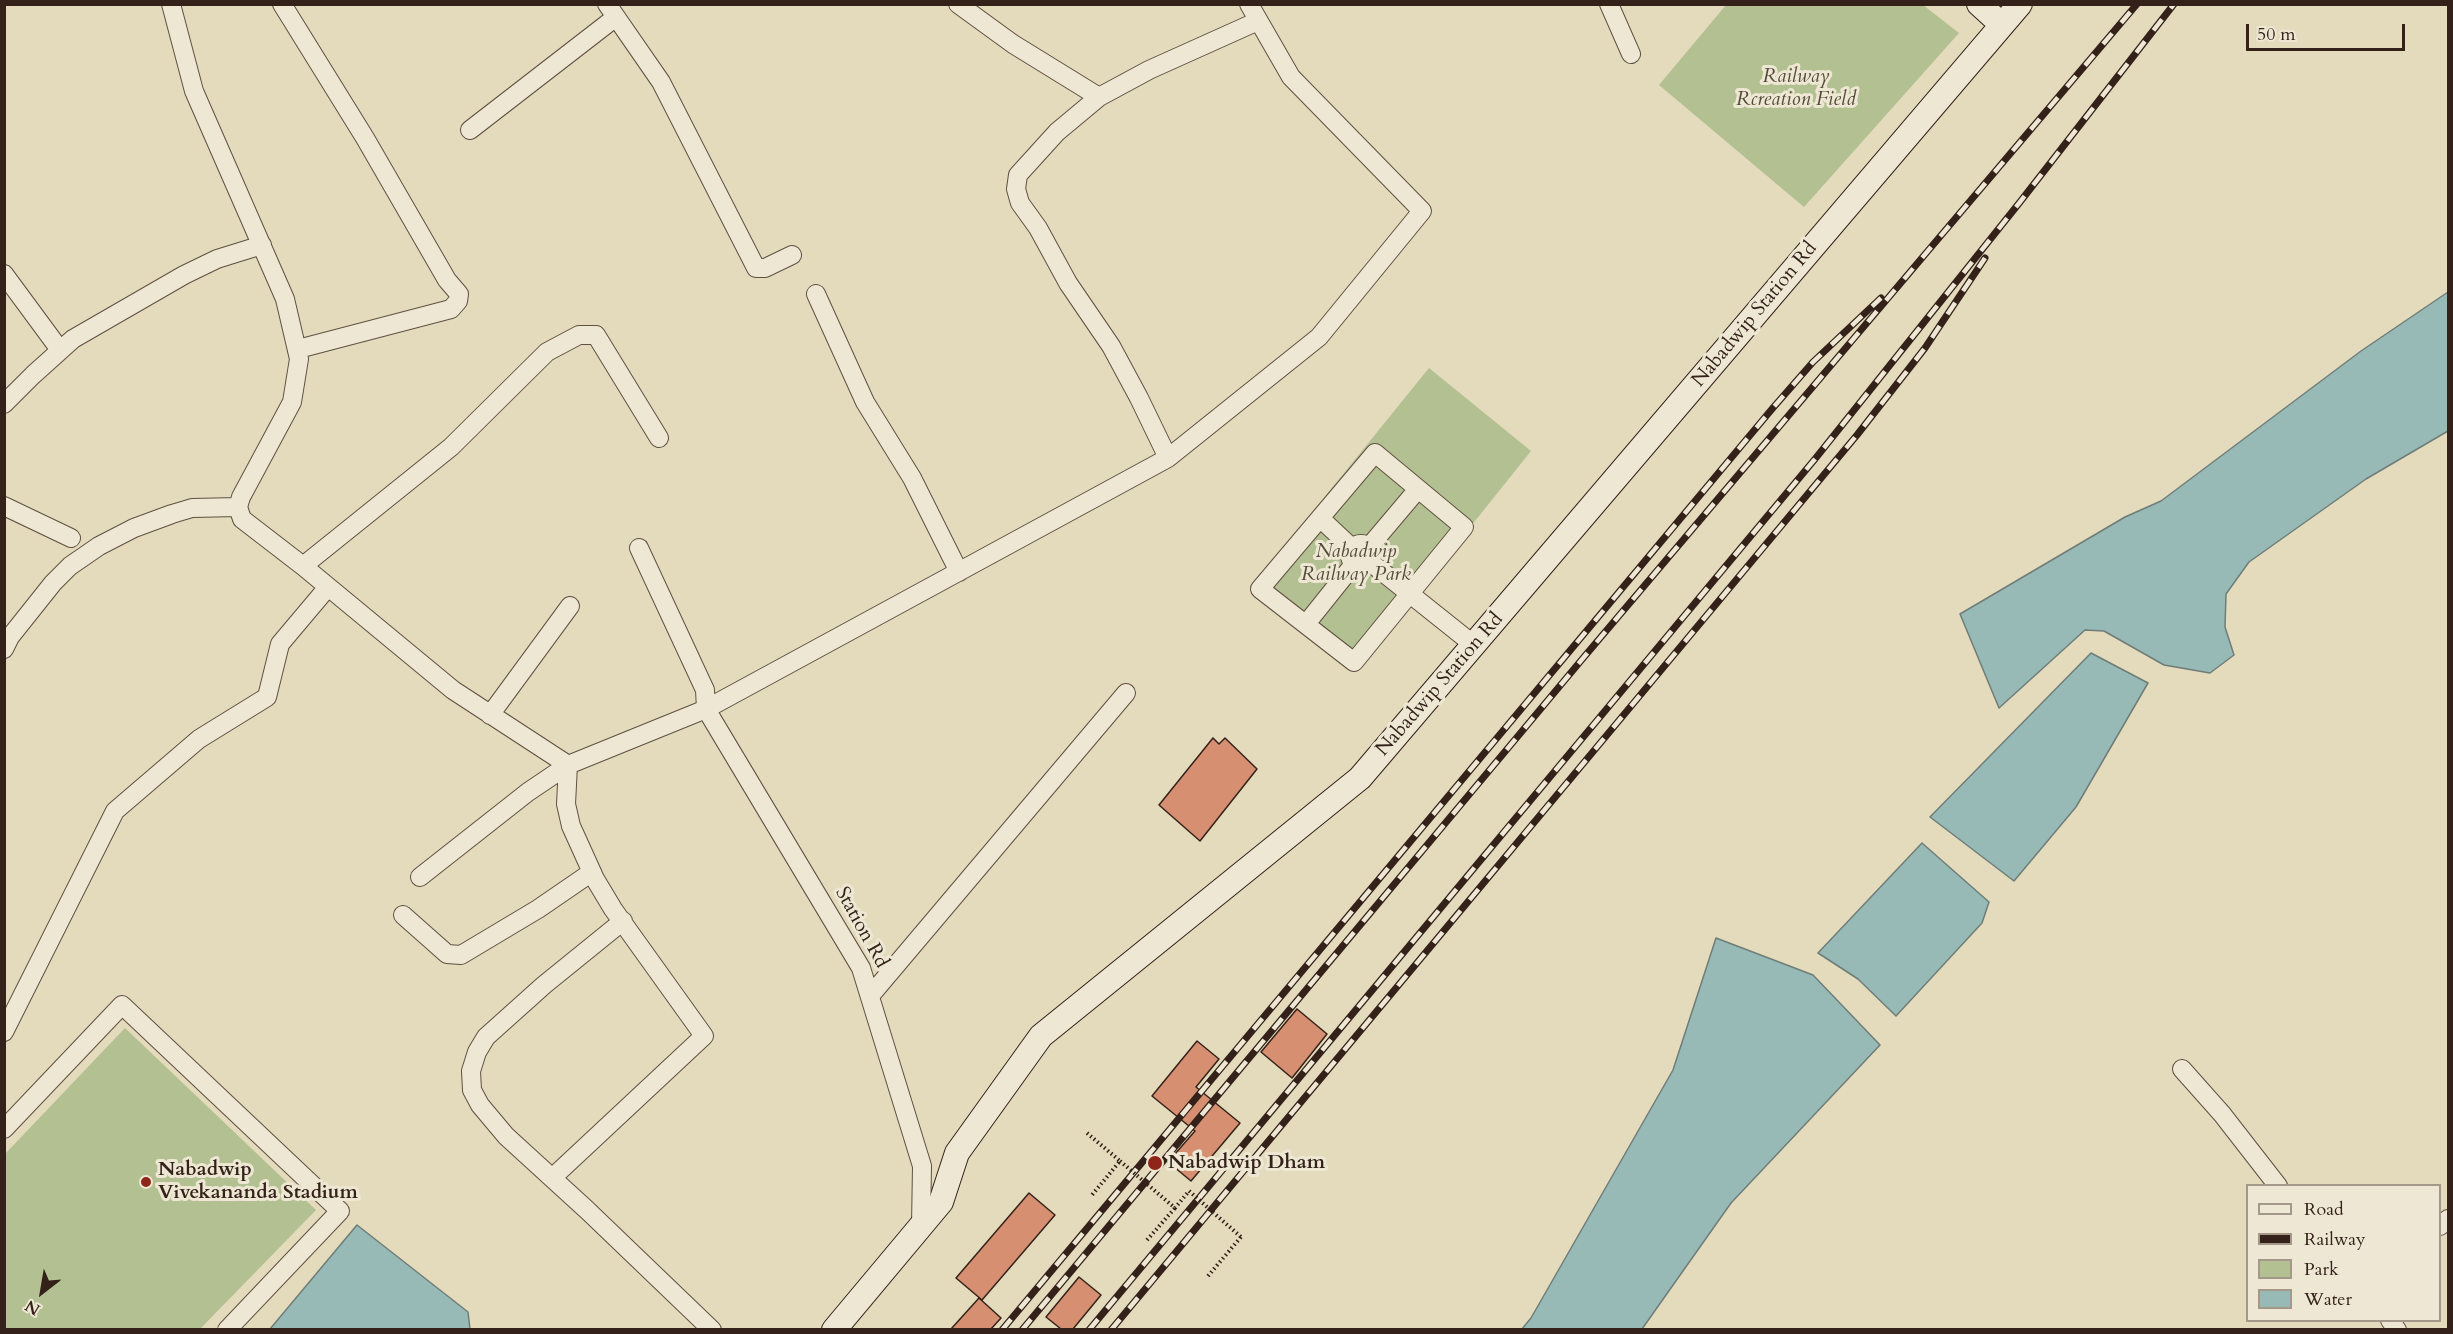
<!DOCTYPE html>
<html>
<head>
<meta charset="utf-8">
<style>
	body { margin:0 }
	#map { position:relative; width:2453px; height:1334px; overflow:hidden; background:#e4dabc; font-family:Cardo,serif }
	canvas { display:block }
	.frame { position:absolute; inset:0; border:6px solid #34221a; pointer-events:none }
	.legend { position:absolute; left:2246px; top:1184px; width:195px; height:138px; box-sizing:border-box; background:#ede7d3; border:2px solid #a39889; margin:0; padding:8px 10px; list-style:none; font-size:18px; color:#34221a }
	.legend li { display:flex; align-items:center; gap:12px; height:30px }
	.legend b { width:30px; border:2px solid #a39889 }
	.north { position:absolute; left:12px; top:1262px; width:60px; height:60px; -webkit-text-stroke:4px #ede7d3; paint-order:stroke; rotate:211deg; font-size:16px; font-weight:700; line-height:24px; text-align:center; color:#34221a }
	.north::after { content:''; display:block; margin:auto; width:21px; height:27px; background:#34221a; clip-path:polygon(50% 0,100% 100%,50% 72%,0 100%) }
	.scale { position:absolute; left:2246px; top:24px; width:159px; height:27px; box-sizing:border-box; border:3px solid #34221a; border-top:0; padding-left:8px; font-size:18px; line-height:21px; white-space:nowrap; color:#34221a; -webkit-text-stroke:4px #ede7d3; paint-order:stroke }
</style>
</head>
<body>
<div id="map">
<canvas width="2453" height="1334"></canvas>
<div class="frame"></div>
<ul class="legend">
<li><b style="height:8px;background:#ede7d3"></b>Road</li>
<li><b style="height:8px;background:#34221a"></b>Railway</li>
<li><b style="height:16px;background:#b3c091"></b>Park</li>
<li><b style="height:16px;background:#97bab7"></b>Water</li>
</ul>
<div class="north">N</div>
<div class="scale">50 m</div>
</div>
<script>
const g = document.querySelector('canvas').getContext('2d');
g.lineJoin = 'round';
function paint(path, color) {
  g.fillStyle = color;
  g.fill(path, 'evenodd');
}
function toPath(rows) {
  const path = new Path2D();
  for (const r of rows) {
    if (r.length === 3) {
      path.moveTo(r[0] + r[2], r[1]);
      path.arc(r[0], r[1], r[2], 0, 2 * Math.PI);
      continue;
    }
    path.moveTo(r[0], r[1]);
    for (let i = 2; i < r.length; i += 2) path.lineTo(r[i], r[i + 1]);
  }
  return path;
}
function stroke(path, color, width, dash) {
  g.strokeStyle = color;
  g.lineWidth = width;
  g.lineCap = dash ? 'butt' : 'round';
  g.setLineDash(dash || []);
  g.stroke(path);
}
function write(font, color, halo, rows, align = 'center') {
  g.font = font + ' Cardo,serif';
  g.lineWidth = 6;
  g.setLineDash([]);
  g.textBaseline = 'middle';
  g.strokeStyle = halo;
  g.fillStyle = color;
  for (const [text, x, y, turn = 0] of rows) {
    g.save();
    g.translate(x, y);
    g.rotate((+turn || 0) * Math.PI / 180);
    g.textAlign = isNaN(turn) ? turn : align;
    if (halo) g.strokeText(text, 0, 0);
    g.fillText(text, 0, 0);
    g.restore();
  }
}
paint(toPath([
	[1726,5,1923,5,1959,33,1804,207,1659,85],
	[1429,368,1531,451,1355,671,1250,589],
	[125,1028,316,1210,200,1329,5,1329,5,1154]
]), '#b3c091');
const water = toPath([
	[2448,292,2448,431,2366,479,2249,562,2226,594,2225,627,2234,655,2210,673,2164,665,2104,631,2085,630,1999,708,1960,614,2125,517,2161,501,2361,351,2448,292],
	[2091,653,2148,683,2076,807,2014,881,1930,817,2091,653],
	[1922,843,1989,902,1982,923,1896,1016,1858,979,1818,953,1922,843],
	[1716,938,1813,975,1880,1045,1731,1203,1642,1329,1522,1329,1531,1318,1673,1070,1716,938],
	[357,1225,468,1312,470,1329,270,1329,357,1225]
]);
paint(water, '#97bab7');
stroke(water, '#6f7d78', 1.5);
const building = toPath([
	[1213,738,1219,744,1225,738,1257,769,1200,841,1159,805,1213,738],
	[1297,1009,1327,1034,1292,1078,1261,1052,1297,1009],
	[1197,1041,1219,1059,1196,1087,1240,1123,1191,1181,1168,1162,1195,1131,1152,1096,1197,1041],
	[1029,1193,1055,1215,982,1300,956,1278,1029,1193],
	[1079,1277,1101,1295,1073,1329,1061,1329,1046,1317,1079,1277],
	[979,1298,1001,1318,991,1329,951,1329,979,1298]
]);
paint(building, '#d68f70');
stroke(building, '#34221a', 1.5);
const street = toPath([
	[171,4,194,91,285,299,299,359,292,402,241,497,238,507,242,519,303,566,453,690,568,765,706,709,1168,458,1319,337,1422,211,1291,77,1249,4],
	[282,4,365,138,447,280,459,294,458,301,451,309,298,349],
	[607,4,661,82,756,268,765,268,792,255],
	[958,4,1013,44,1099,97],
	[1609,4,1631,54],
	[470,130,616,17],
	[4,274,60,350],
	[816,294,865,402,912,478,959,572],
	[4,404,33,375,73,339,184,275,217,259,262,245],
	[1375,453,1464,527,1354,662,1260,589,1375,453],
	[1168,458,1139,398,1111,346,1068,283,1038,228,1020,203,1016,189,1018,175,1057,132,1099,97,1149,70,1258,21],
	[4,506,71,538],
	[1320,518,1352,548],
	[1361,555,11],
	[1369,547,1418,489],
	[639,548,705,690,706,709],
	[1370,562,1474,645],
	[303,566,451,447,547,352,579,335,596,335,659,438],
	[1306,624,1354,564],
	[4,649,10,637,53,583,70,566,99,546,134,528,172,514,192,508,238,507],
	[706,709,861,968,922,1166,921,1226],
	[490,715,570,606],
	[420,877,528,792,568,765],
	[403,915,447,954,461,955,538,909,592,872],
	[623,921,544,985,486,1037,477,1052,471,1071,472,1090,480,1105,506,1136,587,1210,712,1330],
	[870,996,1126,693],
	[4,1032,115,811,199,739,267,697,280,644,328,587],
	[2182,1069,2222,1114,2278,1186],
	[4,1129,122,1005,340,1211,227,1330],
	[552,1178,704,1036,613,909,595,879,571,826,566,804,568,765],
	[2440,1226,2448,1219],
	[2390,1320,2397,1330]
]);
const secondary = toPath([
	[1979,4,2002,25],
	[834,1330,941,1202,957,1153,1041,1036,1360,778,2020,4]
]);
stroke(street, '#605042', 20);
stroke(secondary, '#34221a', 26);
stroke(toPath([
	[1087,1133,1120,1161,1092,1195],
	[1147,1240,1175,1208],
	[1208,1276,1241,1237]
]), '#34221a', 4, [1.5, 3]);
stroke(street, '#ede7d3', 18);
stroke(secondary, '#ede7d3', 24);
const rail = toPath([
	[1002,1330,1772,409,1813,362,1881,298],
	[1022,1330,1584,657,2137,4],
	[1089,1330,1815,459,2020,202,2174,4],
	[1111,1330,1857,435,1925,348,1985,258]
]);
stroke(rail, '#34221a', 7);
stroke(rail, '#ede7d3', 4.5, [14]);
stroke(toPath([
	[1120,1161,1175,1208,1189,1191,1241,1237]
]), '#34221a', 4, [1.5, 3]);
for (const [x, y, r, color] of [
	[1155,1163,8,"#8f2418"],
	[146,1182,6,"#8f2418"]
]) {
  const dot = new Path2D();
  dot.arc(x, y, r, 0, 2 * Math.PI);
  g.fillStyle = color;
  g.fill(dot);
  stroke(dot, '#ede7d3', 2);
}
write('italic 20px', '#544a38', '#ede7d3', [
	["Railway",1796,77],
	["Rcreation Field",1796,100],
	["Nabadwip",1356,552],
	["Railway Park",1356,575]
]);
write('20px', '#34221a', '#ede7d3', [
	["Nabadwip Station Rd",1755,315,-50],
	["Nabadwip Station Rd",1440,685,-49],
	["Station Rd",861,928,61]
]);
write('bold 20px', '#34221a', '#ede7d3', [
	["Nabadwip Dham",1168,1163],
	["Nabadwip",158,1170],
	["Vivekananda Stadium",158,1193]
], 'left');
</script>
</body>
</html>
